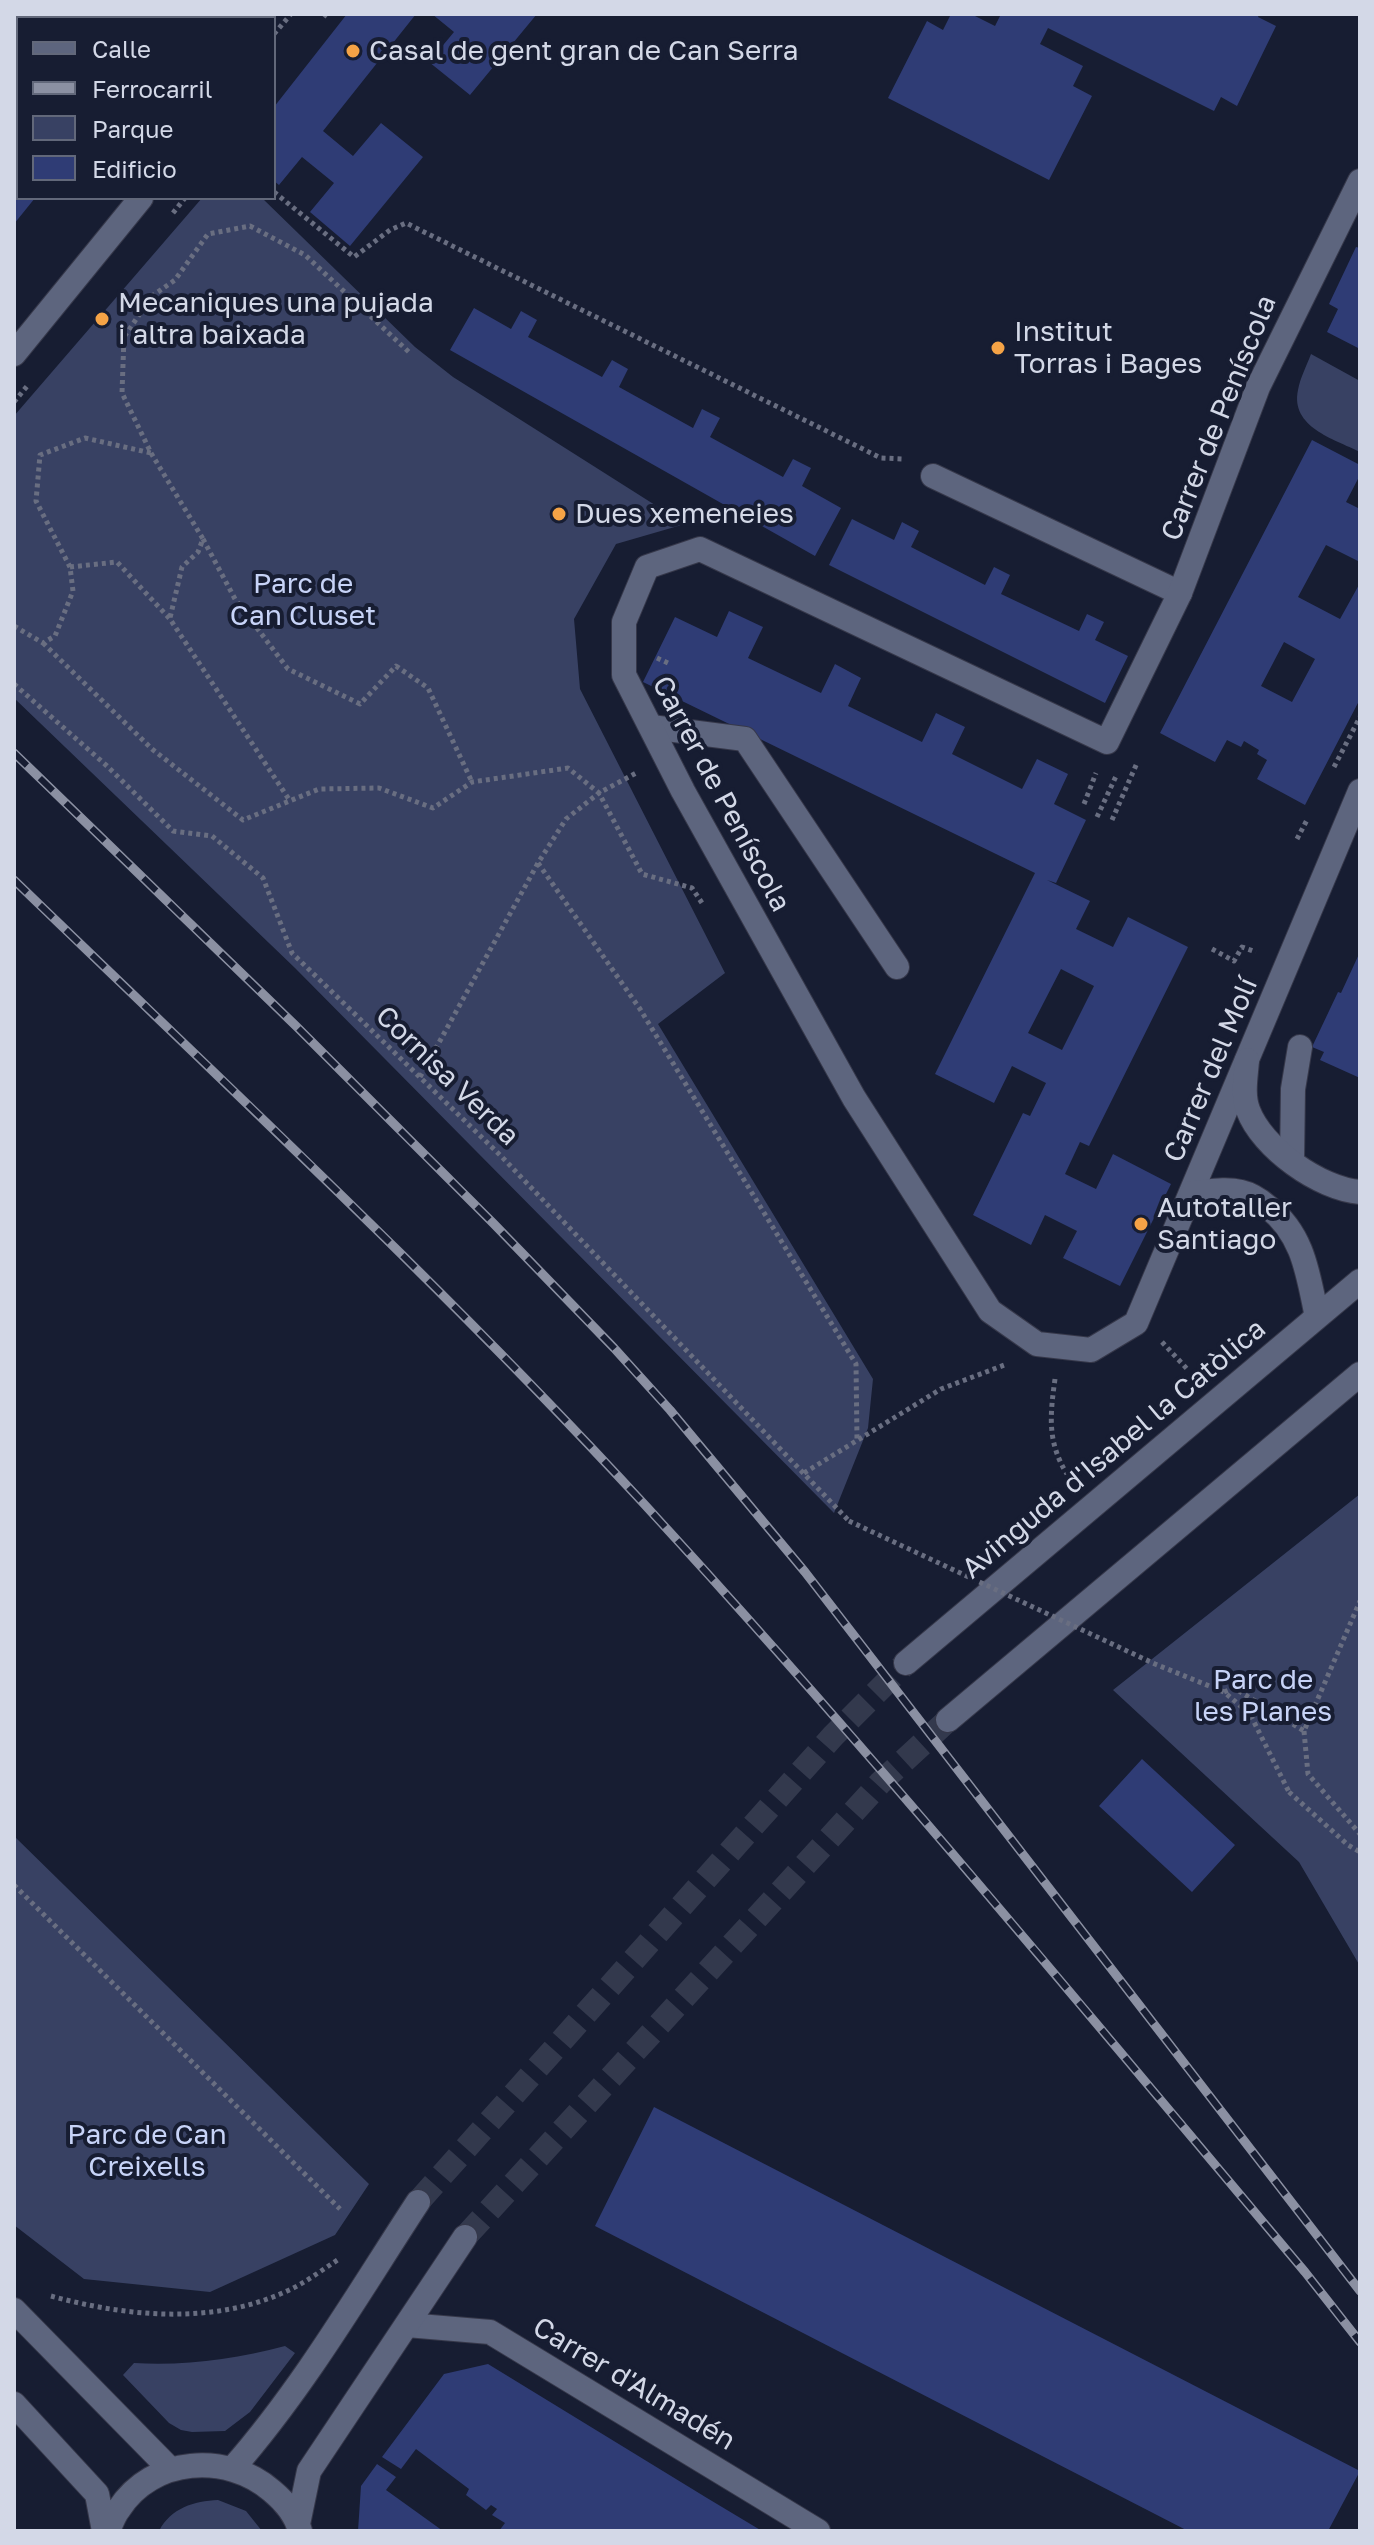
<!DOCTYPE html>
<html>
<head>
<meta charset="utf-8">
<style>
  body { margin:0 }
  #map { position:relative; width:1374px; height:2545px; overflow:hidden; background:#171d32; font-family:"Golos Text",sans-serif }
  canvas { display:block }
  .frame { position:absolute; inset:0; border:16px solid #d3d8e7; pointer-events:none }
  .legend { position:absolute; left:16px; top:16px; width:260px; height:184px; box-sizing:border-box; background:#171d32; border:2px solid #62687a; margin:0; padding:10px 14px; list-style:none; font-size:24px; color:#d3d8e7 }
  .legend li { display:flex; align-items:center; gap:16px; height:40px }
  .legend b { width:40px; border:2px solid #62687a }
</style>
</head>
<body>
<div id="map">
<canvas width="1374" height="2545"></canvas>
<div class="frame"></div>
<ul class="legend">
<li><b style="height:10px;background:#5d657e"></b>Calle</li>
<li><b style="height:10px;background:#8b90a2"></b>Ferrocarril</li>
<li><b style="height:22px;background:#384163"></b>Parque</li>
<li><b style="height:22px;background:#2f3c75"></b>Edificio</li>
</ul>
</div>
<script>
const ctx = document.querySelector('canvas').getContext('2d');
ctx.lineJoin = 'round';
function paint(path, color) {
  ctx.fillStyle = color;
  ctx.fill(path, 'evenodd');
}
function strokePath(path, color, width, dash) {
  ctx.strokeStyle = color;
  ctx.lineWidth = width;
  ctx.lineCap = dash ? 'butt' : 'round';
  ctx.setLineDash(dash || []);
  ctx.stroke(path);
}
function label(font, color, halo, rows, align = 'center') {
  ctx.font = font + ' "Golos Text",sans-serif';
  ctx.lineWidth = 8;
  ctx.setLineDash([]);
  ctx.textBaseline = 'middle';
  ctx.strokeStyle = halo;
  ctx.fillStyle = color;
  for (const [text, x, y, turn = 0] of rows) {
    ctx.save();
    ctx.translate(x, y);
    ctx.rotate((+turn || 0) * Math.PI / 180);
    ctx.textAlign = isNaN(turn) ? turn : align;
    if (halo) ctx.strokeText(text, 0, 0);
    ctx.fillText(text, 0, 0);
    ctx.restore();
  }
}
paint(new Path2D(`
  M202 198H262L415 347 453 377 685 524 616 544 574 619 580 689 725 973 658 1024 873 1379 868 1428 834 1513 295 968 14 698V416Z
  M1311 354 1360 381V452C1334 439 1290 427 1298 390 1300 378 1307 365 1311 354Z
  M1360 1494V1966L1299 1862 1113 1690Z
  M14 1836 369 2184 335 2235 210 2292 84 2279 14 2225Z
  M285 2346 295 2353 250 2412 225 2431 192 2432 181 2430 169 2423 123 2375 134 2363C186 2366 235 2359 285 2346Z
  M218 2500 246 2511 262 2531H159C171 2508 194 2501 218 2500Z`), '#384163');
paint(new Path2D(`
  M14 14H64L60 18H18V72L14 77Z
  M347 14H416L323 131 353 156 381 123 423 157 350 246 310 212 334 183 302 157 279 185 274 181V107Z
  M432 14H537L470 95 429 62 454 32Z
  M951 14H971L995 26 1001 14H1259L1258 17 1276 26 1237 106 1221 97 1214 111 1048 28 1040 44 1083 66 1073 86 1092 96 1049 180 888 98 927 21 943 30Z
  M18 135V198H35L14 224V140Z
  M1356 247 1360 248V349L1327 332 1338 309 1329 304Z
  M474 308 511 329 521 311 537 320 528 337 602 377 612 360 628 369 619 387 693 428 702 409 720 418 710 437 783 477 793 459 811 468 802 486 841 508 815 556 450 350Z
  M1312 440 1360 465V475L1346 502 1360 509V562L1326 545 1298 597 1340 619 1360 583V699L1305 805 1257 779 1267 760 1257 754 1259 750 1244 741 1241 747 1227 740 1215 762 1160 733ZM1284 642 1315 659 1292 702 1261 686Z
  M852 519 894 540 902 522 919 531 911 547 985 585 994 567 1010 575 1001 594 1079 631 1087 614 1104 622 1095 640 1128 656 1105 703 829 565Z
  M729 611 763 627 748 658 821 693 835 664 861 678 848 706 922 742 936 713 965 727 952 754 1022 789 1037 759 1068 774 1054 804 1086 820 1056 883 1047 880 1090 901 1076 929 1113 947 1128 917 1188 947 1089 1146 1080 1142 1065 1174 1096 1189 1113 1154 1171 1184 1120 1286 1063 1258 1077 1231 1045 1215 1031 1245 973 1215 1023 1113 1030 1116 1046 1083 1012 1066 994 1103 935 1074 1035 873 643 682 675 617 717 637ZM1061 969 1094 986 1062 1050 1028 1033Z
  M1360 952V1078L1320 1060 1324 1052 1312 1047 1338 992 1341 993Z
  M1142 1759 1235 1845 1192 1892 1099 1806Z
  M654 2107 1360 2471 1328 2531H1188L595 2226Z
  M488 2364 707 2498 762 2531H499L505 2523 492 2515 497 2509 491 2505 486 2510 466 2495 469 2489 416 2449 401 2469 382 2457 444 2374Z
  M377 2464 396 2477 386 2490 443 2531H358L361 2486Z`), '#2f3c75');
strokePath(new Path2D(`
  M418 2202 833 1736 906 1663
  M465 2237 880 1783 948 1720`), '#33394d', 24, [24, 12]);
const lane = new Path2D(`
  M186 14 191 18
  M14 354 141 198
  M933 476 1180 593
  M651 727 745 739 897 967
  M1292 1162 1293 1089 1300 1047`);
const street = new Path2D(`
  M1360 181 1258 387 1180 593 1107 742 700 549 647 567 624 622V675L683 791 854 1098 990 1311 1037 1344 1091 1350 1136 1323 1360 791
  M407 2325 490 2332 818 2531`);
const secondary = new Path2D(`
  M1247 1060C1246 1076 1242 1094 1248 1110 1262 1148 1320 1189 1360 1192
  M1192 1193C1207 1192 1225 1188 1241 1192 1250 1194 1261 1201 1268 1207 1304 1235 1308 1275 1317 1317L1311 1322
  M906 1663 1360 1281
  M948 1720 1360 1374
  M14 2310 170 2469
  M14 2404 97 2494 104 2531
  M233 2468C304 2387 359 2292 418 2202
  M298 2524 309 2471 465 2237
  M108 2531C111 2524 114 2515 119 2509 152 2457 227 2452 272 2491 284 2501 296 2515 300 2531`);
strokePath(lane, '#36384a', 26);
strokePath(street, '#36384a', 26);
strokePath(secondary, '#36384a', 26);
strokePath(new Path2D(`
  M102 14 106 18
  M117 14 122 18
  M238 14 243 18 246 14
  M324 14 329 18
  M256 18 259 14
  M268 18 272 14
  M274 34 291 14
  M274 192 354 257 390 230 406 223 881 458 904 459
  M173 213 185 198
  M14 402 28 385
  M151 453 203 539 198 552 182 567 170 618
  M203 539 235 599 288 669 360 704 396 666 428 688 472 782
  M70 567 117 562 170 619 290 801
  M14 626 43 643 55 636 73 591 70 567 36 501 40 455 85 438 151 453 122 393 124 337 152 296 175 280 208 234 250 226 305 255 411 354
  M43 643 152 749 243 820 319 789 379 788 433 808 472 782 568 768 599 793 638 772
  M657 658 668 663
  M14 684 107 766 173 831 212 836 263 878 292 953 501 1156 849 1521
  M1334 767 1360 717
  M1084 804 1096 773
  M1097 817 1117 774
  M1112 820 1137 763
  M1297 839 1308 818
  M538 863 640 1009 856 1364 857 1440
  M1212 949 1234 961 1242 947 1256 952
  M420 1077 538 863 566 819 599 793 642 874 692 888 704 906
  M1162 1342 1189 1371
  M1055 1379C1050 1415 1047 1442 1067 1474
  M804 1473 941 1389 1007 1364
  M1224 1692 1234 1688 1304 1731 1360 1601
  M1304 1731 1308 1774 1360 1834
  M1289 1792 1348 1845 1360 1852
  M14 1885 340 2209
  M51 2296C127 2317 214 2325 287 2291 305 2283 322 2270 339 2259`), '#696e81', 5, [4, 4]);
strokePath(lane, '#5d657e', 24);
strokePath(street, '#5d657e', 24);
strokePath(secondary, '#5d657e', 24);
const rail = new Path2D(`
  M14 753 297 1027 493 1223 614 1348 670 1410 805 1572 1360 2291
  M14 880C227 1086 444 1287 645 1505 873 1753 1088 2014 1305 2272L1360 2342`);
strokePath(rail, '#8b90a2', 9);
strokePath(rail, '#171d32', 6, [18]);
strokePath(new Path2D(`
  M849 1521 1155 1664 1224 1692 1250 1714 1289 1792`), '#696e81', 5, [4, 4]);
for (const [x, y, r, color] of [
  [353,51,8,"#f5a346"],
  [102,319,8,"#f5a346"],
  [998,348,8,"#f5a346"],
  [559,514,8,"#f5a346"],
  [1141,1224,8,"#f5a346"]
]) {
  const dot = new Path2D();
  dot.arc(x, y, r, 0, 2 * Math.PI);
  ctx.fillStyle = color;
  ctx.fill(dot);
  strokePath(dot, '#171d32', 3);
}
label('28px', '#d3d8e7', '#171d32', [
  ["Casal de gent gran de Can Serra",369,51],
  ["Mecaniques una pujada",118,303],
  ["i altra baixada",118,335],
  ["Institut",1014,332],
  ["Torras i Bages",1014,364],
  ["Dues xemeneies",575,514],
  ["Autotaller",1157,1208],
  ["Santiago",1157,1240]
], 'left');
label('28px', '#d3d8e7', '#171d32', [
  ["Carrer de Peníscola",1219,418,-68],
  ["Carrer de Peníscola",721,794,62],
  ["Carrer del Molí",1211,1070,-67],
  ["Cornisa Verda",447,1076,44],
  ["Avinguda d'Isabel la Catòlica",1114,1449,-40],
  ["Carrer d'Almadén",634,2384,31]
]);
label('28px', '#c7d3f7', '#171d32', [
  ["Parc de",303,584],
  ["Can Cluset",303,616],
  ["Parc de",1263,1680],
  ["les Planes",1263,1712],
  ["Parc de Can",147,2135],
  ["Creixells",147,2167]
]);
</script>
</body>
</html>
